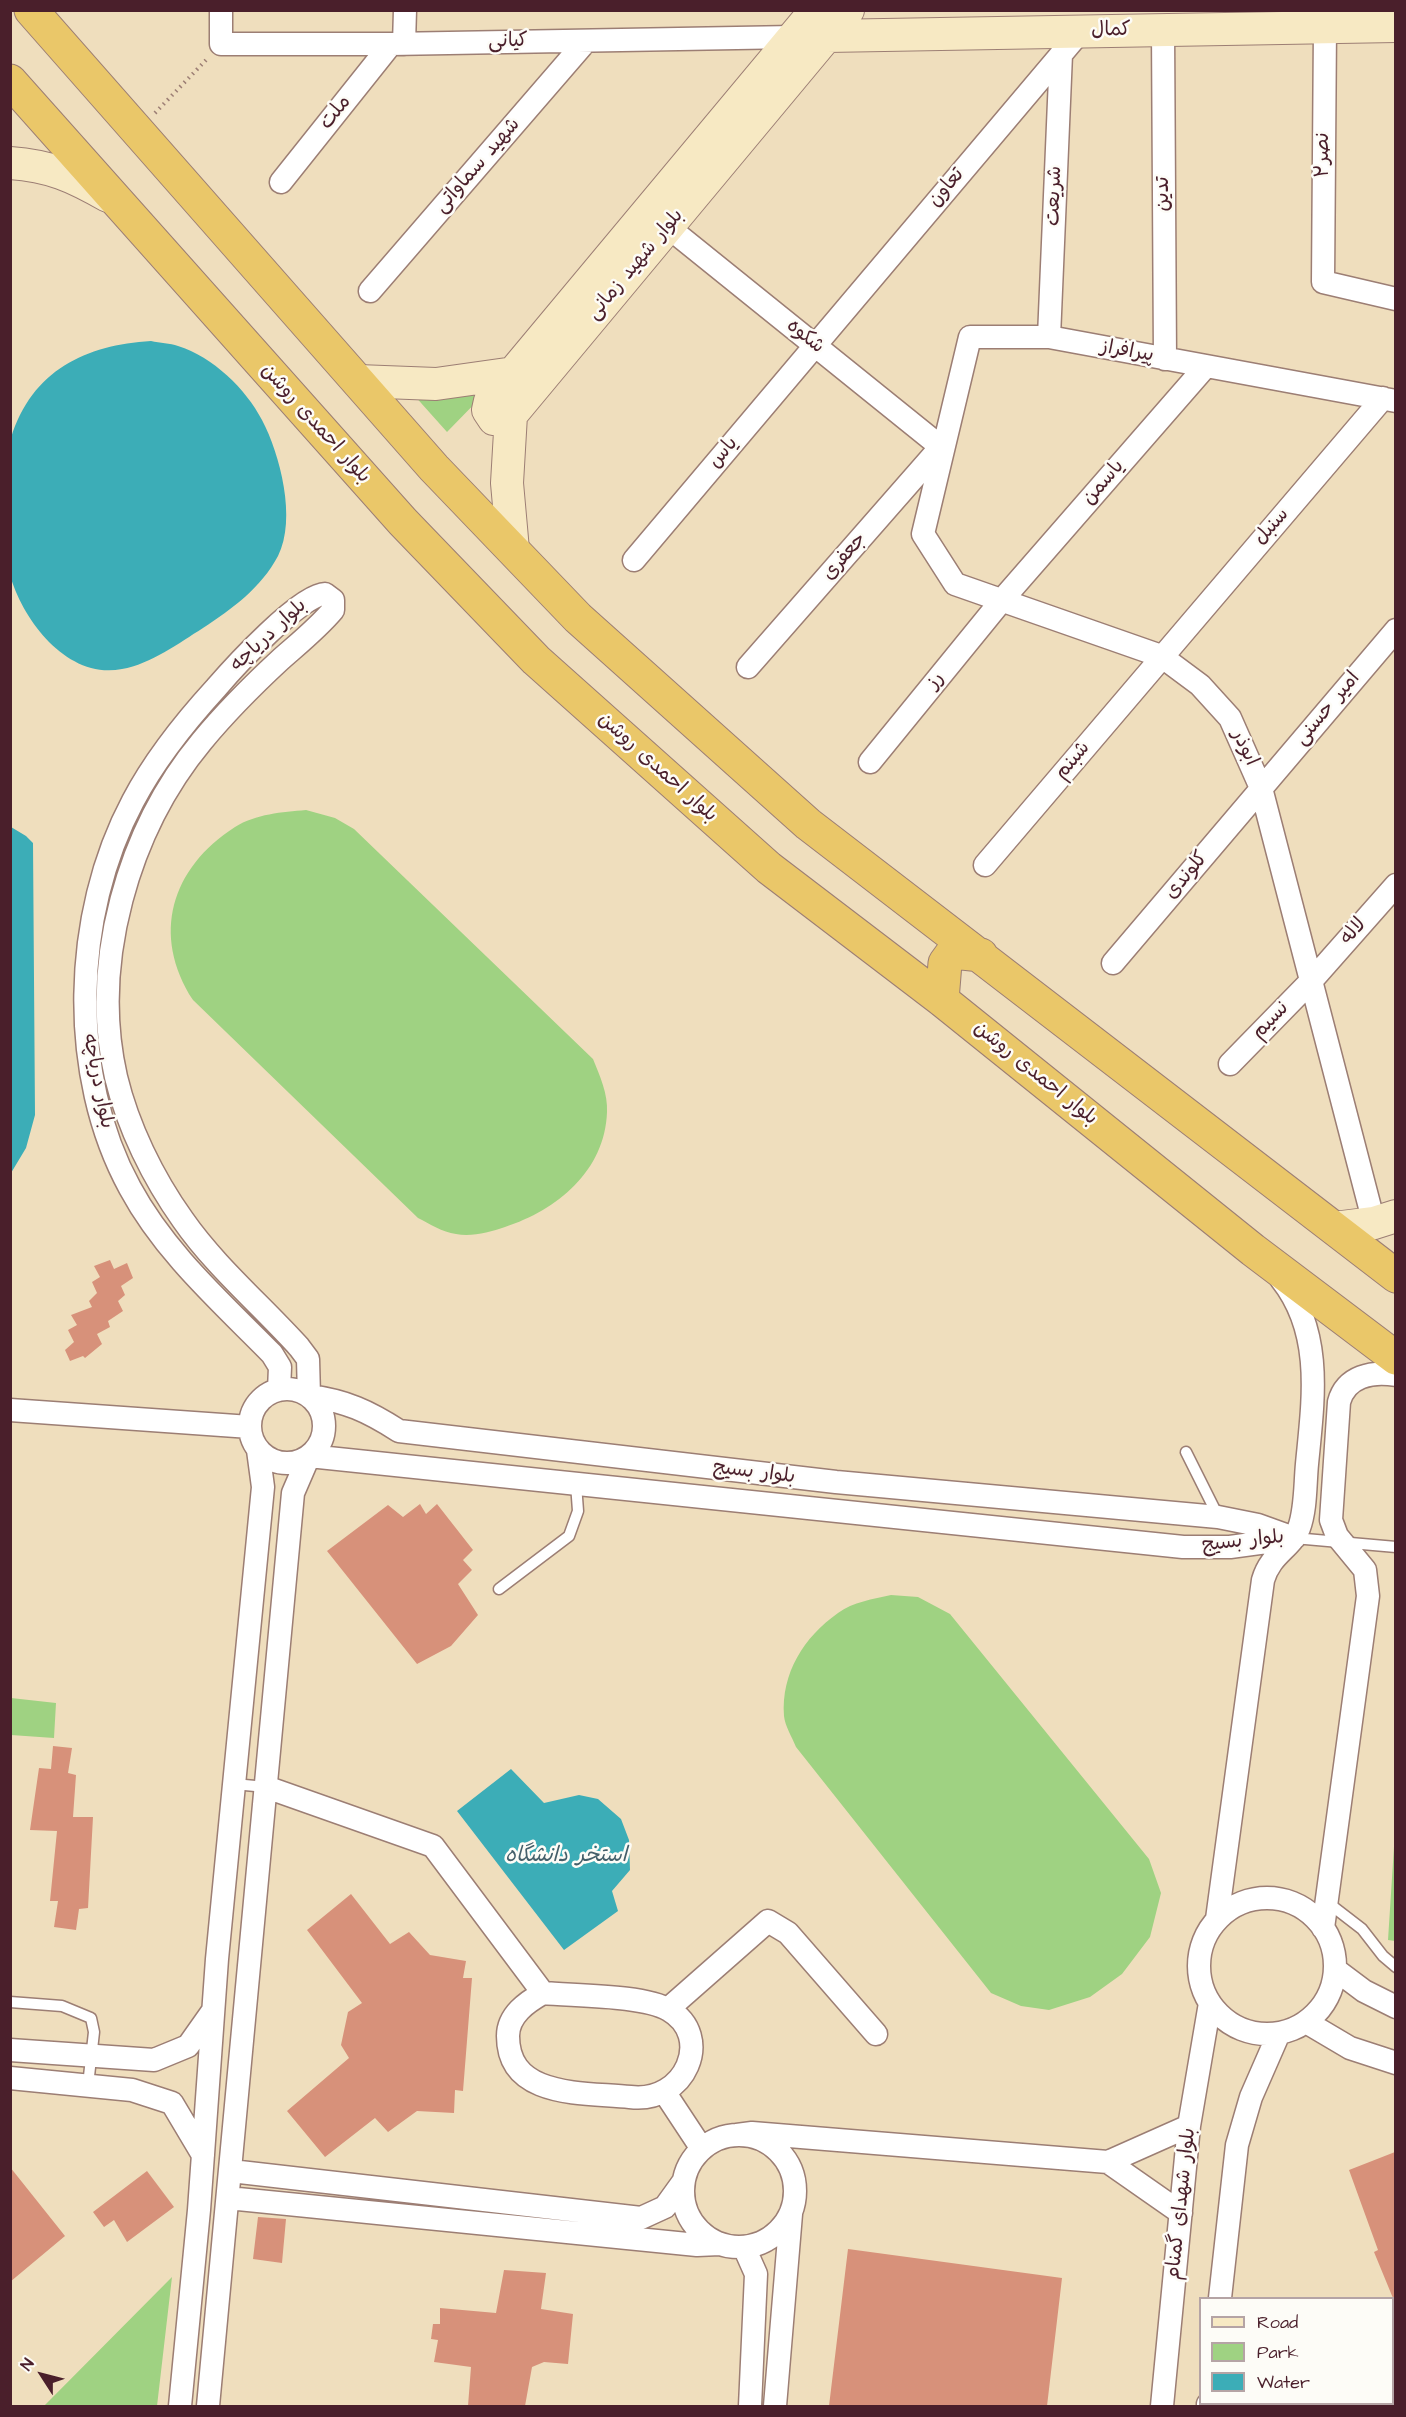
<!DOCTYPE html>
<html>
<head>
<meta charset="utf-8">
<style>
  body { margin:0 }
  #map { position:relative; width:1406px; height:2417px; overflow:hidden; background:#efdebd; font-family:"Architects Daughter",sans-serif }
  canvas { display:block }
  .frame { position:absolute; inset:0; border:12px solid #4a1f2b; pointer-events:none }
  .legend { position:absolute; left:1199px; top:2297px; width:195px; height:108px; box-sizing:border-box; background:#fdfcf7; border:2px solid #b5a4a5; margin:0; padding:8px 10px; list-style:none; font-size:18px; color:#4a1f2b }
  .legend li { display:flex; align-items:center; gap:12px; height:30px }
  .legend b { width:30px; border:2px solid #b5a4a5 }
  .north { position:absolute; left:12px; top:2345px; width:60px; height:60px; -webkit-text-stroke:4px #fdfcf7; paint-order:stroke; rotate:306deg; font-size:16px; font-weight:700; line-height:24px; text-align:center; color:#4a1f2b }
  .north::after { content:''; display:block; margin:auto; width:21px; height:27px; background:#4a1f2b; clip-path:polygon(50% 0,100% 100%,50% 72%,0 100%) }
</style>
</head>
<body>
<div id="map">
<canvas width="1406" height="2417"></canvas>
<div class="frame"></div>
<ul class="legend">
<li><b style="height:8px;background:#f7e9c3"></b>Road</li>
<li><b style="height:16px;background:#9fd282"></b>Park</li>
<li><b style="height:16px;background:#3cadb7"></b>Water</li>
</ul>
<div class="north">N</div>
</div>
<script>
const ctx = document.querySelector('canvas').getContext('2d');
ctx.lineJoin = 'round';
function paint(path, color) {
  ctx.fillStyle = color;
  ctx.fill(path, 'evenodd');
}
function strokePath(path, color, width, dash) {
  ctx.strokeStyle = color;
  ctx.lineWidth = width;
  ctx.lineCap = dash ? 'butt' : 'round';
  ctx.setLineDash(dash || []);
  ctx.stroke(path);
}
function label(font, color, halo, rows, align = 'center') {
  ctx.font = font + ' "Architects Daughter","Playpen Sans Arabic",sans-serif';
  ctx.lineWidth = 5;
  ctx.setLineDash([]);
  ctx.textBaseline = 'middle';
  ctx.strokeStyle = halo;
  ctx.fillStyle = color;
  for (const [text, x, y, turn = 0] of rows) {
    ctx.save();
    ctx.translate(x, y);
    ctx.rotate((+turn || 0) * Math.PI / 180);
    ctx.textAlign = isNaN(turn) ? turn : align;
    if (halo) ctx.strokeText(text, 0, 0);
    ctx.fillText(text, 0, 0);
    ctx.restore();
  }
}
paint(new Path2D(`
  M487 391 447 432 413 394 436 399Z
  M306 810 335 818 354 829 593 1059C600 1076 608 1094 607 1112 605 1171 557 1210 505 1227 490 1232 472 1237 456 1234 442 1232 430 1224 418 1218L193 1000C151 935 171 868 235 827 256 814 282 812 306 810Z
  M891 1595 918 1597 950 1614 1149 1859 1161 1893 1150 1937 1122 1974 1090 1997 1049 2010 1021 2006 991 1993 796 1747C792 1737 785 1726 784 1716 781 1673 804 1637 838 1613 853 1602 873 1599 891 1595Z
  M11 1698 56 1703 54 1738 11 1735Z
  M1395 1831 1396 1941H1395L1388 1940Z
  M172 2277 157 2406H44Z`), '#9fd282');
paint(new Path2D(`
  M151 341C160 343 170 343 178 346 213 357 246 389 262 420 280 454 297 519 278 556 261 588 232 609 203 628 179 643 151 664 122 669 68 680 23 621 10 575 10 542 10 508 10 474 10 463 8 449 11 438 32 370 86 345 151 341Z
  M11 827 26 836 33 843 35 1115 26 1148 11 1173Z
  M511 1769 544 1803 579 1795 598 1799 621 1819 629 1840 630 1870 612 1891 618 1911 564 1950 457 1811Z`), '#3cadb7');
paint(new Path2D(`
  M110 1260 114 1269 127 1263 133 1278 121 1286 125 1295 118 1301 123 1311 108 1321 110 1327 97 1334 102 1344 85 1358 83 1356 70 1361 65 1350 74 1342 68 1330 77 1325 71 1315 92 1307 89 1301 97 1293 92 1282 100 1277 94 1266Z
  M420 1504 426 1514 437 1504 473 1550 463 1560 472 1570 458 1584 478 1615 451 1646 417 1664 327 1551 388 1505 403 1517Z
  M53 1746 72 1748 68 1773 76 1775 73 1817H93L88 1908 79 1909 76 1930 54 1927 58 1901H50L57 1831 30 1830 39 1768 51 1769Z
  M351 1894 390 1944 409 1932 430 1955 466 1961 463 1978H472L463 2091 455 2090 454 2113 417 2111 388 2132 375 2118 325 2157 287 2111 349 2058 341 2045 348 2012 362 2003 307 1930Z
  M1395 2152V2303L1374 2252 1378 2250 1349 2170Z
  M10 2167 65 2236 10 2282Z
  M147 2171 174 2207 127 2242 114 2220 104 2227 93 2212Z
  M258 2217 286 2219 282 2263 253 2259Z
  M848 2249 1062 2278 1047 2406H829Z
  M504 2270 546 2273 541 2309 573 2314 568 2364 544 2362 532 2367 525 2406H468L471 2367 434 2362 438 2340 431 2339 433 2324H440V2308L496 2313Z`), '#d7917a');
const lane = new Path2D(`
  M1186 1452 1218 1516
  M1294 1538 1396 1547
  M499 1589 569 1536 578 1511 576 1484
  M234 1784 266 1787
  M1327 1902 1362 1929 1383 1956 1396 1967
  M10 2002 62 2006 91 2018 94 2032 88 2085`);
const street = new Path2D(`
  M221 10V44H391L794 37
  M1325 27 1323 282 1396 299
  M1163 30 1165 359
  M404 44 405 10
  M281 182 391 44
  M668 227 941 447
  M370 291 586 41
  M1049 337 1061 54
  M634 560 1080 32
  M748 667 939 449
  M870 762 1002 600 1206 366
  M985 865 1383 398
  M1113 963 1396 630
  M1230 1064 1313 979 1396 885
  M1374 1223 1261 788 1230 718 1200 685 1161 656 955 584 923 534 970 337H1049L1396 401
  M250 1426a37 37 0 1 1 74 0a37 37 0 1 1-74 0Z
  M279 1390 280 1367 272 1354C221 1302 165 1253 130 1188 68 1075 72 915 133 801 155 759 184 723 216 688 234 667 301 594 325 594L333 600V610C318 628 298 644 280 660 253 685 226 712 202 741 128 830 90 963 116 1077 128 1127 153 1178 183 1220 215 1266 261 1305 299 1347L308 1359 309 1396C346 1401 368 1411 399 1431L836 1482 1218 1517 1258 1525 1294 1538
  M10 1410 250 1427
  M266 1787 433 1846 543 1993
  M1199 1966a68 68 0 1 1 136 0a68 68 0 1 1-136 0Z
  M1217 1919 1263 1580C1271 1553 1291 1549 1299 1528 1306 1509 1305 1485 1307 1464 1313 1401 1324 1333 1281 1279
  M1323 1928 1368 1596 1365 1570 1337 1536 1331 1520 1339 1402C1346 1376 1372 1371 1396 1375
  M1336 1970 1364 1991 1396 2007
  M543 1993C575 1996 644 1995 669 2010 714 2036 686 2104 630 2097 584 2092 508 2099 508 2036 508 2015 527 2002 543 1993Z
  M668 2009 768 1921 788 1933 876 2034
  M1306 2022 1350 2048 1396 2063
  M10 2050 154 2060 188 2046 212 2012
  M10 2078 132 2090 172 2103 203 2155
  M665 2093 702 2149
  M737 2135 752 2133 1108 2162 1189 2126
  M683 2191a56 56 0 1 1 112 0a56 56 0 1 1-112 0Z
  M1108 2162 1181 2213
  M231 2171 641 2218 665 2207 683 2182
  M228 2198 697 2245 720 2244
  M744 2247 756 2274 750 2406
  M1220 2298 1237 2145 1251 2097 1279 2033
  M180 2406 199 2210 217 1959 263 1487 258 1450
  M208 2406 293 1493 309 1456 1183 1547H1230L1289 1539
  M775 2406 791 2214
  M1162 2406 1189 2126 1210 2003
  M1208 2406V2404`);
const secondary = new Path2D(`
  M827 36 1396 26
  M10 163C51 166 73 176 108 196
  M358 381 436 384 514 373
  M511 415 503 420 494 419 488 410 490 401 816 10
  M513 550 507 483 511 415 848 10
  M1334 1228 1374 1223 1396 1216`);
const highway = new Path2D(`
  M31 10 434 468 578 618 808 824 1396 1276
  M10 81 403 522 536 660 769 868 942 1000 1253 1250 1396 1358
  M942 1000 945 963 953 952 981 955`);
strokePath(lane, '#9c7e74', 13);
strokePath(street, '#9c7e74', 25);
strokePath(secondary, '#9c7e74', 34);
strokePath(highway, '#9c7e74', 35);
strokePath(new Path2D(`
  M155 113 208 58`), '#9c7e74', 4, [1.5, 4.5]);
strokePath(lane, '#fff', 10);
strokePath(street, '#fff', 22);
strokePath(secondary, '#f7e9c3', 32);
strokePath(highway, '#eac769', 33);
label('20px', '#4a1f2b', '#fdfcf7', [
  ["کمال",1111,31,-1],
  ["کیانی",508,42,-1],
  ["ملت",336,113,-51],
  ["نصر۲",1324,155,-90],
  ["شهید سماواتی",478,166,-49],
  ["تعاون",947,188,-50],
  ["تدین",1164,194,-90],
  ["شریعت",1055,196,-88],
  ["بلوار شهید زمانی",636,265,-50],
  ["شکوه",805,337,39],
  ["پیرافراز",1127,352,10],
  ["بلوار احمدی روشن",315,424,48],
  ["یاس",724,453,-50],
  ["یاسمن",1104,483,-49],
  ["سنبل",1272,527,-49],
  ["جعفری",845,557,-49],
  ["بلوار دریاچه",269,636,-43],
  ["رز",936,681,-51],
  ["امیر حسنی",1328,709,-50],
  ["ابوذر",1244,748,65],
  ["شبنم",1073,761,-50],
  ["بلوار احمدی روشن",657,768,42],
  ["کلوندی",1187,876,-50],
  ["لاله",1354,932,-49],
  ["نسیم",1271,1021,-46],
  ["بلوار احمدی روشن",1035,1074,39],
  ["بلوار دریاچه",97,1081,79],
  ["بلوار بسیج",754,1473,7],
  ["بلوار بسیج",1243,1542,-6],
  ["بلوار شهدای گمنام",1182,2204,-84]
]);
label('italic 21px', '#445f6a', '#fdfcf7', [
  ["استخر دانشگاه",566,1857]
]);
</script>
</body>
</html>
